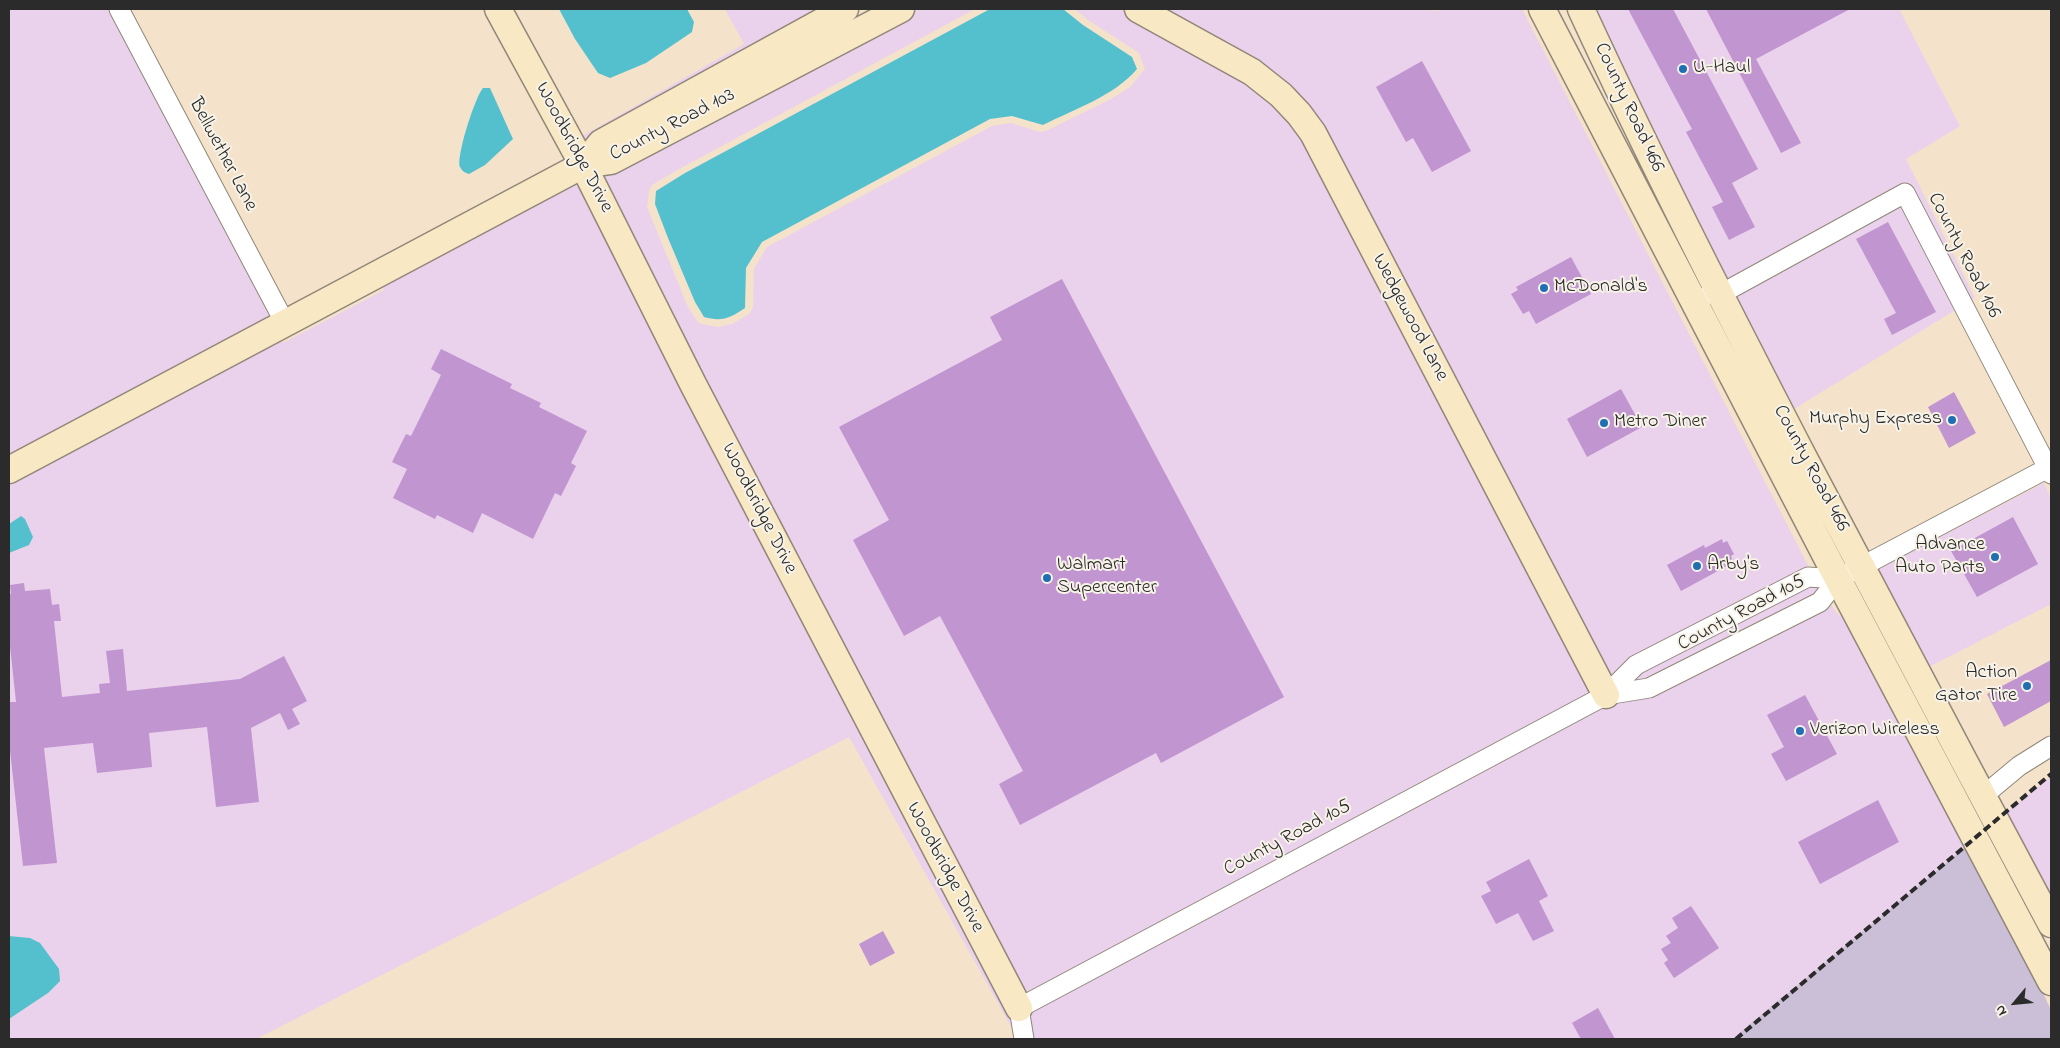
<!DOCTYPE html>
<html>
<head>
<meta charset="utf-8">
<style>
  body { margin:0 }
  #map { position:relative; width:2060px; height:1048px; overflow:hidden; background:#f4e3ca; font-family:"Indie Flower",sans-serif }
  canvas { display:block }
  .frame { position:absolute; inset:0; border:10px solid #2b2b2b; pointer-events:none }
  .north { position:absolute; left:1990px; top:978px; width:50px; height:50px; -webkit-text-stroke:4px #f7f3e8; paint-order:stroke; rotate:242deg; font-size:14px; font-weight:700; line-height:20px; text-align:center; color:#2b2b2b }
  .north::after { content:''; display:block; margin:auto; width:18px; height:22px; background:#2b2b2b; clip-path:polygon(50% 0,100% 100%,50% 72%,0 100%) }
</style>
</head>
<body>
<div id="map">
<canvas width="2060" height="1048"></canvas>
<div class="frame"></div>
<div class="north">N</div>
</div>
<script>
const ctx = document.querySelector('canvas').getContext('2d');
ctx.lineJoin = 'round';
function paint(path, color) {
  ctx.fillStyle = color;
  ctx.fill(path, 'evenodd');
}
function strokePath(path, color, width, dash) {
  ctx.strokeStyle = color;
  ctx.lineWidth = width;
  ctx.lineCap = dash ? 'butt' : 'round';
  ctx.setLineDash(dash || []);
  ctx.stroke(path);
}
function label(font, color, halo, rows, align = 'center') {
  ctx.font = font + ' "Indie Flower",sans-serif';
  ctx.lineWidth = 4;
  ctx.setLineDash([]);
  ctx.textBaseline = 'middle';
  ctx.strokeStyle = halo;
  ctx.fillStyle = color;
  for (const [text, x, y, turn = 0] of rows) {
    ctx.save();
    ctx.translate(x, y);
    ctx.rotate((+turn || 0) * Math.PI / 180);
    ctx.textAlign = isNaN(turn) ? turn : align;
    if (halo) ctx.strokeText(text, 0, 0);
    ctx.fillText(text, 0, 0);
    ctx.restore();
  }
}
paint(new Path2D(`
  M9 9H114L272 321 9 461Z
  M725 9H828L585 150 579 138 744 44Z
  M919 9H975L681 168 652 185 649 191 647 207 687 305 697 321 701 324 718 327 732 324 749 314 753 308 754 269 767 247 992 126 1011 123 1040 132 1046 131 1111 99 1130 87 1145 69 1139 53 1088 20 1075 9H1120L1246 79 1321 129 1157 9H1416L1436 11 1443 9H1522L1815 579 1836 612 1854 629 1969 844 1732 1039H1018L849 737 256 1039H9V1019L48 993 30 938 9 936V553L29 545 21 516 9 524V479L279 336 283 343 384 290 380 282Z
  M1591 9H1899L1960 126 1906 159 1975 298 1794 409Z
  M2044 483 2051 499V604L1927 668 1876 570Z
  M2051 776V905L2003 815Z`), '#ead1ec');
paint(new Path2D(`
  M1969 844 2008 919 2051 1010V1039H1732Z`), '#cabfd6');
paint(new Path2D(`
  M559 9H687L694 22 692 32 646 63 610 78 598 73 575 39Z
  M990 9H1063L1083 25 1132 57 1137 69C1114 96 1075 109 1043 125L1012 116 990 119 762 242 746 268 745 308C730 318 722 322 704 317L695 302 668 238 655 204 656 191 685 173Z
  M483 88H490L513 139 485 165 469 174C465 173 462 171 460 167 456 157 475 97 483 88Z
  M21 516 25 519 33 537 29 545 9 553V524Z
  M9 936 30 938 40 943 59 969 60 981 48 993 9 1019Z`), '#54c0ce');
paint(new Path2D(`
  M1628 9H1673L1758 169 1732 183 1755 227 1729 240 1712 207 1723 202 1686 132 1692 129Z
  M1706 9H1850L1756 59 1801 143 1781 153Z
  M1422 61 1471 151 1432 172 1413 138 1406 142 1376 87Z
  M1888 222 1936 312 1892 335 1884 319 1896 313 1856 239Z
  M1571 257 1591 294 1536 324 1529 311 1523 314 1511 294 1518 290 1516 287Z
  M1062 279 1284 697 1161 763 1156 753 1020 825 999 784 1023 771 940 616 904 636 853 540 889 520 839 427 1002 340 990 317Z
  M441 349 512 384 510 388 541 403 539 407 587 431 571 463 576 466 561 496 555 493 533 539 482 513 473 533 437 515 435 519 393 498 407 469 392 462 406 434 411 436 441 375 431 369Z
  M1621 389 1642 427 1587 457 1567 419Z
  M1954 392 1976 433 1949 448 1928 407Z
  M2013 517 2038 564 1977 597 1951 551Z
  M1722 539 1723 543 1727 541 1734 554 1731 556 1732 559 1725 563 1727 566 1681 591 1667 565 1704 545 1705 548Z
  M24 583 25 591 50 589 52 605 59 604 61 621H54L62 697 100 693 99 684 110 683 106 651 123 649 127 691 240 679 284 656 307 701 292 709 300 724 288 730 280 713 251 728 259 802 216 807 207 727 149 733 152 767 97 773 93 743 44 748 57 863 23 866 9 742V702H16L9 637V594H11L10 585Z
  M2051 660V701L2004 727 1987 694Z
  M1805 695 1837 754 1786 781 1771 754 1784 747 1767 715Z
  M1878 800 1899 842 1820 884 1798 842Z
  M1529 859 1548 896 1539 901 1554 931 1533 941 1518 913 1496 924 1481 896 1491 891 1486 882Z
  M1691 906 1719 948 1674 978 1664 963 1668 960 1661 949 1671 943 1666 936 1678 928 1672 918Z
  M883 931 895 953 870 966 859 944Z
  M1598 1008 1615 1039H1581L1572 1023Z`), '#c195d0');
const street = new Path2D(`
  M119 9 285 323
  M1709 294 1719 295 1905 193 2051 474
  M1606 695 1649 688 1820 602 1838 579 2048 468
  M1983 796 2019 766 2051 746
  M1024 1039 1019 1008 1606 695 1636 665 1808 577 1838 579`);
const secondary = new Path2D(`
  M498 9 583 165 693 384 1019 1008
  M1138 9 1252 72 1281 95 1299 114 1313 133 1606 695
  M1542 9 1838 579 2051 982
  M1581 9C1651 161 1727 309 1804 458 1886 614 1968 769 2051 924
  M583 165 601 143 845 9
  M9 470 583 165 611 161 901 9`);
strokePath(street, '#90877a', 21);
strokePath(secondary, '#90877a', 29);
strokePath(street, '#fff', 19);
strokePath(secondary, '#f8e8c3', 26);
strokePath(new Path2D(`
  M1736 1039 2051 774`), '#2b2b2b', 4, [8, 4]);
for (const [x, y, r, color] of [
  [1683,69,5,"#1f6fb2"],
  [1544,288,5,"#1f6fb2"],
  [1952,420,5,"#1f6fb2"],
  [1604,423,5,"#1f6fb2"],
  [1995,557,5,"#1f6fb2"],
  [1697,566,5,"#1f6fb2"],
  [1047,578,5,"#1f6fb2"],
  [2027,686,5,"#1f6fb2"],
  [1800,731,5,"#1f6fb2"]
]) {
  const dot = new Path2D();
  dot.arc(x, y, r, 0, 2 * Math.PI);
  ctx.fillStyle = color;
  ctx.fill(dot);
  strokePath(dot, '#f7f3e8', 2);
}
label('20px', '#2b2b2b', '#f7f3e8', [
  ["U-Haul",1693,69],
  ["McDonald's",1554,288],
  ["Murphy Express",1942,420,"right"],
  ["Metro Diner",1614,423],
  ["Advance",1985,546,"right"],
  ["Auto Parts",1985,569,"right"],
  ["Walmart",1057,566],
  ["Supercenter",1057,589],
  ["Arby's",1707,566],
  ["Action",2017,674,"right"],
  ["Gator Tire",2017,697,"right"],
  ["Verizon Wireless",1810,731]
], 'left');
label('20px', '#2b2b2b', '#f7f3e8', [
  ["County Road 466",1628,108,65],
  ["County Road 103",673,126,-27],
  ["Woodbridge Drive",573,148,62],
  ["Bellwether Lane",222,155,62],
  ["County Road 106",1963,256,63],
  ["Wedgewood Lane",1409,318,62],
  ["County Road 466",1810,469,62],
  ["Woodbridge Drive",758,509,63],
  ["County Road 105",1742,614,-28],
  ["County Road 105",1288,839,-28],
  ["Woodbridge Drive",944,868,62]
]);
</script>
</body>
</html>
